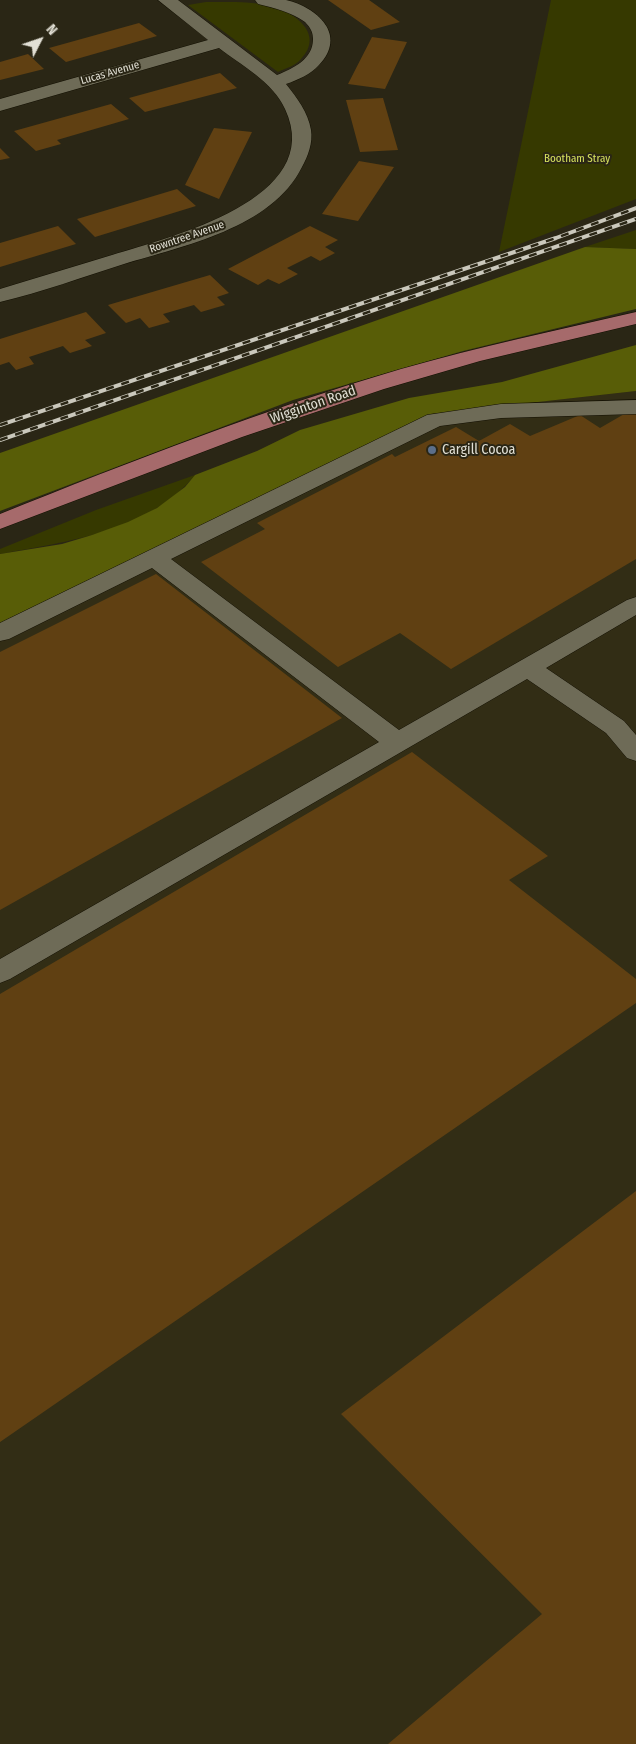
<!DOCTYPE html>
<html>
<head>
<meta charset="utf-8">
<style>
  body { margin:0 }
  #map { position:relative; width:636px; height:1744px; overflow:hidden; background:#2a2615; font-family:"Fira Sans Condensed",sans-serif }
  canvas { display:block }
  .north { position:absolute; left:15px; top:15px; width:50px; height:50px; -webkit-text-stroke:4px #2a2615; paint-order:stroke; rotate:49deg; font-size:14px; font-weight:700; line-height:20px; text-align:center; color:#e1dfd4 }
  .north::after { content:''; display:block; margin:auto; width:18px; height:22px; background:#e1dfd4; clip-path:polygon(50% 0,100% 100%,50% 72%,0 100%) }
</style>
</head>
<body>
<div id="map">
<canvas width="636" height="1744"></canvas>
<div class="north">N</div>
</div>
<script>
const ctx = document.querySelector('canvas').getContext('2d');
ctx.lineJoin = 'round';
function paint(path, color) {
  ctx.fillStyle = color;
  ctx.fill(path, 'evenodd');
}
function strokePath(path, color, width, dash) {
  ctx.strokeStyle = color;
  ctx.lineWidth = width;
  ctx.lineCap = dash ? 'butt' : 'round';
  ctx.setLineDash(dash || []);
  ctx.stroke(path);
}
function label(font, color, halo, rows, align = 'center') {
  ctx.font = font + ' "Fira Sans Condensed",sans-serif';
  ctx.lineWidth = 4;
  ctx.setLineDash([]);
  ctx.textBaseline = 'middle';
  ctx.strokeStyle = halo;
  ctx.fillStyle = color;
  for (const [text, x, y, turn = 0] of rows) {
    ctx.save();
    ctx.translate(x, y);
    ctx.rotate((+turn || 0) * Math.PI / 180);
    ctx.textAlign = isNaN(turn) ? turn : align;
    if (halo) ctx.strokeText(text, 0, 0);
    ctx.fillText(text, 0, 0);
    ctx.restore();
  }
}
paint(new Path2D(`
  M636 391V1744H0V628L431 414Z`), '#322d15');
paint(new Path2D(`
  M551 0H636V199L499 252Z
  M206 2C226 2 247 1 267 5 292 10 326 33 301 59 295 66 286 68 278 72L188 5Z
  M636 230V249L585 247Z
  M195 475C150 531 66 542 0 554V549L96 510Z`), '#363900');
paint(new Path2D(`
  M585 247 636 249V309L463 351 293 400 0 511V453Z
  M636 345V391L431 414 0 628V554L62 544 92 535 128 522 157 508 185 487 195 475 257 451 300 430 409 398 502 382Z`), '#585d07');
paint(new Path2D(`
  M328 0H369L400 22 371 30Z
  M139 23 157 36 66 62 49 48Z
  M372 37 407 42 385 89 348 84Z
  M28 54 44 69 0 80V62Z
  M220 73 237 88 145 112 129 98Z
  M383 98 398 150 360 152 346 100Z
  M111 104 129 119 57 140 61 144 36 151 14 131Z
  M214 128 252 132 219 199 185 185Z
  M0 148 10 158 0 160Z
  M359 161 394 167 358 221 322 214Z
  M177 189 196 206 95 237 77 219Z
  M58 226 76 244 0 267V243Z
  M310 226 338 240 325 247 335 253 320 261 311 256 287 268 298 274 279 284 268 279 258 285 228 269Z
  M210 275 229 293 217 297 225 305 201 312 194 305 163 314 170 322 149 328 140 318 126 323 108 305Z
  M86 312 106 333 85 340 92 346 70 353 63 346 29 357 34 364 16 370 9 362 0 365V339Z
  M626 413H636V559L451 669 400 633 338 667 201 562 265 529 257 523 392 454 395 457 456 427 479 441 510 424 530 436 580 415 600 428Z
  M156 574 342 718 0 910V652Z
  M412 752 548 856 509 880 636 979V1003L0 1442V994Z
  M636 1191V1744H388L542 1614 341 1414Z`), '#604012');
const minor = new Path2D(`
  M158 0H178L277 75C294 68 313 59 313 39 313 32 310 27 305 22 291 12 274 8 258 4L255 0C265 0 277 0 286 0 317 7 348 35 319 65 311 74 298 80 286 84 297 98 308 112 311 130 313 143 308 156 302 167 272 228 183 246 124 264 83 277 42 292 0 302V289C37 278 75 266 112 255 170 237 327 199 285 109 273 82 241 65 219 48L0 111V99L208 40Z
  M636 400V414L501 418 440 426 171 559 399 730 627 600 636 597V615L546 668 624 721 636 735V761L627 758 606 733 527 679 10 979 0 983V959L379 742 152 568 9 639 0 641V623L427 415 501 404Z`);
const major = new Path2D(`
  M636 312V324L480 361 384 389 242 437 0 529V514C132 461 265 409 401 369 479 347 557 330 636 312Z`);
strokePath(minor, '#120f02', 1);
strokePath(major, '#120f02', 1);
paint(minor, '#6e6b57');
paint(major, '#a66a6b');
const rail = new Path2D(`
  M0 425 556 238 636 208
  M0 440 636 219`);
strokePath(rail, '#cac8bc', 4);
strokePath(rail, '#2a2615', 2.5, [8]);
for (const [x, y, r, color] of [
  [432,450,5,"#5c6f8a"]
]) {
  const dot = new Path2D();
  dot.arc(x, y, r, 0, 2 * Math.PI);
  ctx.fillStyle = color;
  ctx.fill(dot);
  strokePath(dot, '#2a2615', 2);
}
label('11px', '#e1dfd4', '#2a2615', [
  ["Lucas Avenue",110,73,-16],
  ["Rowntree Avenue",187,237,-19]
]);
label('11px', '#d6e15e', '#2a2615', [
  ["Bootham Stray",577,159]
]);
label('14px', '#e1dfd4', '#2a2615', [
  ["Wigginton Road",313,405,-19]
]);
label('14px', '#e1dfd4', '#2a2615', [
  ["Cargill Cocoa",442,450]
], 'left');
</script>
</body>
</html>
